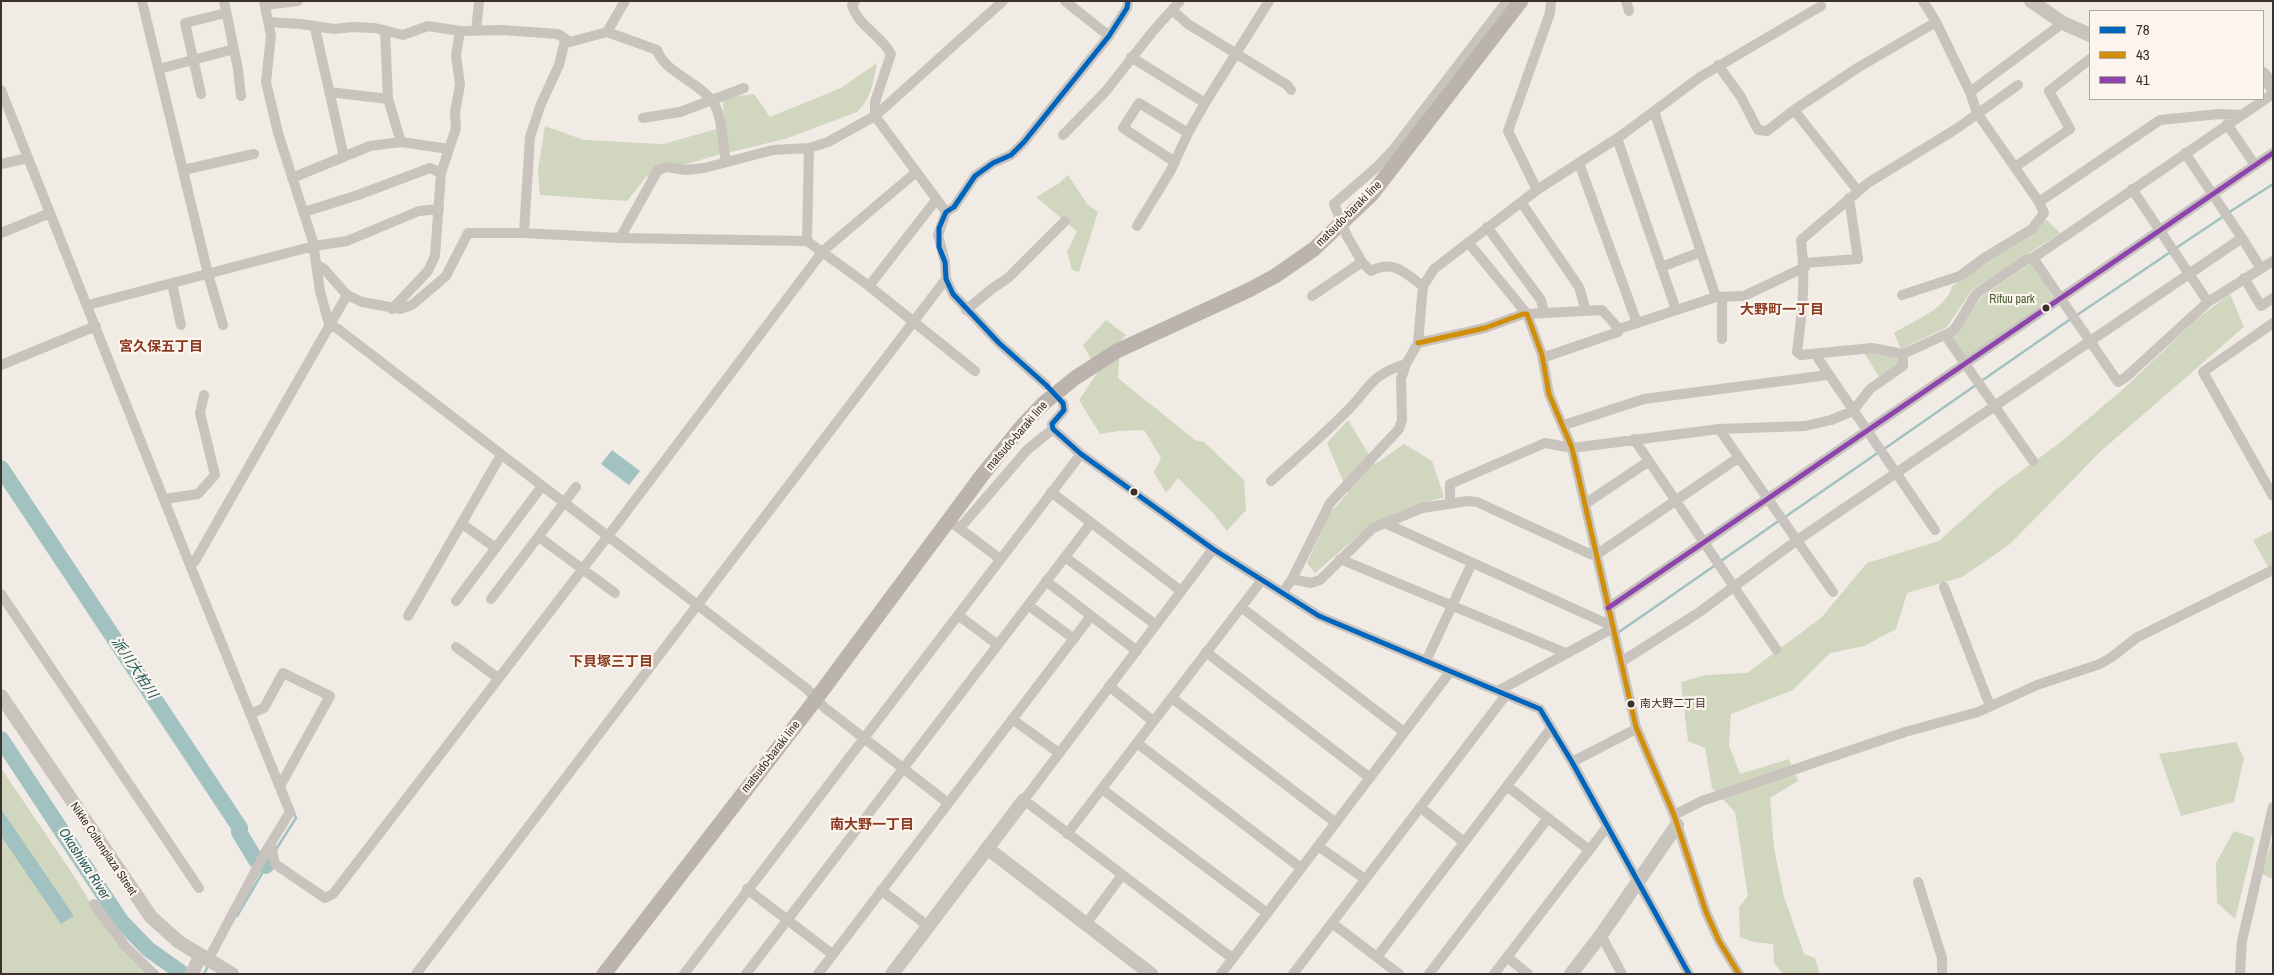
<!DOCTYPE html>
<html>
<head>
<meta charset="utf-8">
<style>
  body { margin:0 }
  #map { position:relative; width:2274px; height:975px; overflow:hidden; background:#f0ebe5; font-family:"Archivo Narrow",sans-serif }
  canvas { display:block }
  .frame { position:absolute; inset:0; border:2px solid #3b302b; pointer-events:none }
  .legend { position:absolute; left:2089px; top:10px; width:175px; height:90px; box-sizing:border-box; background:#fbf5ee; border:1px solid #aea6a0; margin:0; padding:6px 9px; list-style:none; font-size:15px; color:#3b302b }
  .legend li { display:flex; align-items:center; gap:10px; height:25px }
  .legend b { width:25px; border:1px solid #aea6a0 }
</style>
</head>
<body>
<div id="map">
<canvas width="2274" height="975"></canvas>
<div class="frame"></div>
<ul class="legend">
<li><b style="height:6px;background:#0065bd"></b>78</li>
<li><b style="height:6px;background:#d18e09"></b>43</li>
<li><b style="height:6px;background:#8e44ad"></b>41</li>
</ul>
</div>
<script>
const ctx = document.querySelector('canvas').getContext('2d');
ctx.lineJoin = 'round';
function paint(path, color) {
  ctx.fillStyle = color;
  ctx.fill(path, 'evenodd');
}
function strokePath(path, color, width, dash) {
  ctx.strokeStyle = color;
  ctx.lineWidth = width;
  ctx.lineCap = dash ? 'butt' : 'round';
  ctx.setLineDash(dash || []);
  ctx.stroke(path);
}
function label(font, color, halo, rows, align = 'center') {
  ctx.font = font + ' "Archivo Narrow","Noto Sans JP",sans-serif';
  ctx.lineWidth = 4.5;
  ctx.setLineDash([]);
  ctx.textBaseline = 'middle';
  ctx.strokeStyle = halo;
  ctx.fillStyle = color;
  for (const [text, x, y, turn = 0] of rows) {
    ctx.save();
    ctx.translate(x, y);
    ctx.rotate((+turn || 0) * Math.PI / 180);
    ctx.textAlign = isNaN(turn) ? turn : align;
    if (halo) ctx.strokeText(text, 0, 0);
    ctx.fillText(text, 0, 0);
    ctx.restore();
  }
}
paint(new Path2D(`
  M877 63C873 82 872 98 857 112L785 139 710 157 646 177 627 201 540 195 538 170 545 126 584 140 663 144 724 127 723 98 754 94 770 117 841 88Z
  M1068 175 1087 204 1098 212 1079 272 1072 270 1067 252 1077 231 1036 197 1058 184Z
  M2047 220 2060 233 1972 290 1947 327 1901 349 1894 333C1913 321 1948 308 1952 286L2044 221Z
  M2029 264H2033L2053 297 1967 357 1963 356 1952 336 1980 298Z
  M2230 294 2244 327 2101 451 2010 544 1962 577 1907 593 1896 629 1864 646 1830 653 1793 690 1731 714 1729 745 1740 774 1789 759 1798 781 1770 798 1774 848 1784 897 1804 954 1815 958 1820 974H1783L1774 963 1773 944 1754 942 1740 937 1739 907 1748 896 1735 812 1712 788 1705 748 1688 741 1681 682 1706 675 1747 673 1821 618 1867 563 1939 541 1998 488 2057 445 2121 391 2197 319Z
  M1106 320 1126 335 1115 347 1119 361 1118 378 1195 440 1204 442 1244 480 1246 510 1227 531 1213 513 1178 478 1166 493 1154 472 1161 458 1144 430 1118 431 1100 434 1079 400 1098 372 1083 345Z
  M1863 351 1901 356V365L1881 380Z
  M1348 420 1375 464 1404 444 1432 461 1444 497 1397 512 1360 534 1315 573 1307 563 1330 513 1348 493 1327 443Z
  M2273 530V567L2269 569 2253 540Z
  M2236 742 2244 758 2234 802 2181 816 2159 754Z
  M1 768 74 876 107 930 122 950 149 974H1Z
  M2234 831 2255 838 2235 919 2217 903 2216 863Z
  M2273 837V875L2272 879 2262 874Z`), '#d1d6bf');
paint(new Path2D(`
  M612 450 640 471 629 485 601 464Z
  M1 809 74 916 61 924 1 836Z`), '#a1c2c1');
strokePath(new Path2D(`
  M2228 213 2273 184
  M2176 248 2224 216
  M2077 315 2172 251
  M1980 382 2072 318
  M1884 449 1976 385
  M1785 517 1879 452
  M1721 561 1780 520
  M1619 632 1717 564
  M275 851 296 818 294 813
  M237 916 271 858
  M204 974 208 966`), '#a1c2c1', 2.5);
strokePath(new Path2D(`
  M1 468 240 828 239 832 256 860 266 866
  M1 739 121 921 148 949 183 974`), '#a1c2c1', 16);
strokePath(new Path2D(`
  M142 1 208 274 223 325
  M224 1 238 69 241 96
  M264 1 271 36 266 82 278 133 313 242 320 291 329 324 338 329 807 689 825 708 948 803
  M855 1 852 5C858 26 881 35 891 54L875 102V116L946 212
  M1065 1 1109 36
  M1626 1 1629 11
  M1923 1 1936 22 1970 92 1977 113 2039 202 2160 120 2219 114 2242 115
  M265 5 298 1
  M1172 10 1188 24 1287 85 1291 90
  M269 22 301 24 334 29 352 27 375 28 403 35 428 26 460 31 502 30 558 34 570 42 607 32 657 50C665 73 698 81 713 102 722 115 723 146 726 162
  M1496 25 1491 22 1507 1
  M315 28 344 157
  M385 30 388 99 401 142
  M476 31 479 1
  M607 32 625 1
  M1131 57 1205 103
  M1718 65 1741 97 1758 130 1767 131 1794 110
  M159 69 234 49
  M1 90 190 565 290 812 266 851 208 960
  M329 92 388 99
  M1970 92 2063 23
  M201 94 185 23 226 13
  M1654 111 1716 297
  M643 118 680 112 744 88
  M2227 124 2255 165
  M1063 135 1106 91 1153 31 1180 1
  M1617 138 1676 310
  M1175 162 1123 128 1139 103 1188 133
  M1579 163 1637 323
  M1 164 28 158
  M2015 167 2070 129 2049 91 2090 59
  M183 170 254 154
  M292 178 370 146 401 142 449 149
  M2132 189 2208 302
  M1537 190 1508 131 1550 13 1551 1
  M1858 191 1794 110 1859 67 1936 22
  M1521 202 1579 287 1586 311
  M1334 204 1378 166 1393 150 1491 22
  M304 212 358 195 430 168 441 173
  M1137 226 1171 170 1188 133 1205 103 1269 1
  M1487 227 1541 300 1544 313
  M1 233 50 213
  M524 233 530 137 541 104 559 65 565 41
  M1347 236 1362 262 1371 271C1393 259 1405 273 1423 286
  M620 238 658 170 667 167 685 170 704 168 773 150 809 148 828 142 875 116 1003 1
  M2242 238 2260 267
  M807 241 809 148
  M1468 242 1527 314 1602 310 1619 329 1716 297 1744 296 1805 267
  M2033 258 2118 382 2126 377 2208 302 2273 261
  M1804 263 1858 259 1849 198
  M316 264 324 269 347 295 362 302 400 309 412 305 446 276 468 233H524L620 238 807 241 869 286 975 371
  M1661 267 1701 252
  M2244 278 2261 306 2273 298
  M172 283 181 325
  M869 286 936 200
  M1902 295 1960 276 1984 258 2032 229 2044 213 2039 202
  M1312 296 1362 262
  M88 305 314 246 347 241 419 211 439 209
  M392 309 428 271 435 256 441 173 456 128 455 112 460 85 456 55 460 31
  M966 310 993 288 1008 278 1065 221
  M2273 323 2203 372 2273 496
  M1945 335 2033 461
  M1722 339V297
  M1418 343 1485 328 1523 314H1527L1542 355 1549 394 1572 448 1636 727 1674 815 1706 912 1719 941 1739 974
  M1815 354 1935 530
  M1903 354 1872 348 1801 355 1797 352C1802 314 1806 278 1801 240L1868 183 1956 129 2018 85
  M1542 358 1618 332 1619 329
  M1 365 96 326
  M1046 385 999 343 953 294 946 279 945 262 938 235 946 212 954 207 975 176 993 163 1011 155 1024 142 1109 36 1127 8 1128 1
  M1063 403 1064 410 1052 424 1053 429 1081 454 1213 549 1319 616 1540 709 1572 762 1689 974
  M1564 425 1644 399 1828 375
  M1719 429 1833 592
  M1634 439 1776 649
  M1271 481C1296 459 1321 437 1345 413 1370 389 1369 375 1406 364
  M1051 492 1181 591
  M164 499 198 494 215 475 200 413 204 395
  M1450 504V484L1545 443 1572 448 1719 429 1805 426 1831 420 1853 411 1870 389 1903 366V354L1951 332 1956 327 1976 294 2027 259 2033 258 2273 94
  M1585 504 1649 461
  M462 524 496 548
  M954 524 1000 559
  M1387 524 1612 626
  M960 528 1027 450 1053 429
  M539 537 615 593
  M1213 549 1024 800 1232 958
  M1065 557 1156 625
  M1340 559 1566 653
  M190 565 195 561 347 295
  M1292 579 1311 583 1320 580 1373 528 1422 508 1468 501 1477 502 1590 554 1596 555 1738 458
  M1046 581 1137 651
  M1944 587 1990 706
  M1283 592 1292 579 1330 503 1399 429 1402 420 1401 379 1406 364 1418 343 1423 286 1434 269 1537 190 1622 135 1700 77 1821 6
  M1 594 199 888
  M491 599 576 487
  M456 601 542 486
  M1028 605 1074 639
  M1241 607 1404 732
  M1608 608 2273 153
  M958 615 998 645
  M408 616 501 455
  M456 647 498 678
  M1206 652 1370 778
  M1426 661 1472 563
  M1621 662 1698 613 1796 541 2242 238 2185 153
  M1109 686 1153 721
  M1498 691 1613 628
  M1172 698 1336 823
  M250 714 264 708 283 673 330 696 280 786
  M1012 719 1059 753
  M1137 743 1301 868
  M1572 762 1636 729
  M1507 786 1589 850
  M1102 789 1267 913
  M1420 807 1464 842
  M1674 815 1702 801 1769 778 1905 732 1978 712 2037 685 2100 664 2112 657 2136 638 2273 570
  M1067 834 1262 580
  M271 845 275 864 325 898 333 894 608 536 823 251 915 173
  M1318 846 1365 879
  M1918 882 1942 958V974
  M747 889 832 954
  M881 890 928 926
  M94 904 125 946 154 974
  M1332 923 1399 974
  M1086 924 1122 875
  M1601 935 1622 974
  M1377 957 1551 728
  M1507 957 1528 974
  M416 974 946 279
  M684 974 1081 454
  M746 974 1091 523
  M818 974 1091 616
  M1221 974 1450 672
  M1293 974 1506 695
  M1429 974 1548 818
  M1494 974 1607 827
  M2240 974 2242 941 2273 807`), '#c9c3be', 10);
strokePath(new Path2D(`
  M2031 1 2063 23 2090 35
  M2263 74 2273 88
  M1 696 151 917 179 942 232 974
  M987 848 1151 974
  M192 974 200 956
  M892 974 1024 800
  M1571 974 1601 935 1677 825`), '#c9c3be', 14);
strokePath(new Path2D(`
  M604 974 816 699 983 474 1023 425 1044 403 1075 378 1117 351 1249 290 1275 276 1314 249 1372 194 1521 1`), '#bab3ae', 15);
strokePath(new Path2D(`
  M1334 204 1347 236`), '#c9c3be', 10);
strokePath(new Path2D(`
  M1128 1 1127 8 1109 36 1024 142 1011 155 993 163 975 176 954 207 946 212 939 228V247L945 262 946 279 953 294 999 343 1046 385 1063 403 1064 410 1052 424 1053 429 1081 454 1213 549 1319 616 1540 709 1572 762 1689 974`), '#0065bd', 5);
strokePath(new Path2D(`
  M1418 343 1485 328 1523 314H1527L1542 355 1549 394 1572 448 1636 727 1674 815 1706 912 1719 941 1739 974`), '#d18e09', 5);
strokePath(new Path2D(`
  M1608 608 2273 153`), '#8e44ad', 5);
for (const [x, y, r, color] of [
  [2046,308,4.5,"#3b302b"],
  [1134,492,4.5,"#3b302b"],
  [1631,704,4.5,"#3b302b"]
]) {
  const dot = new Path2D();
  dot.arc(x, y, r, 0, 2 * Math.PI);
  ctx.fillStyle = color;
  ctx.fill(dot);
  strokePath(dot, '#fbf5ee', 2);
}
label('11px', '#3b302b', '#fbf5ee', [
  ["南大野二丁目",1640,704]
], 'left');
label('12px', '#3b302b', '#fbf5ee', [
  ["matsudo-baraki line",1349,214,-45],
  ["matsudo-baraki line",1017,436,-49],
  ["matsudo-baraki line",771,757,-52],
  ["Nikke Coltonplaza Street",103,849,56]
]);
label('12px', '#4a5a2e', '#fbf5ee', [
  ["Rifuu park",2012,300]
]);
label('bold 14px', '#8c3b22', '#fbf5ee', [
  ["大野町一丁目",1782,310],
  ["宮久保五丁目",161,347],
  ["下貝塚三丁目",611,662],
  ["南大野一丁目",872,825]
]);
label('italic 14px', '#1f5a5e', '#fbf5ee', [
  ["派川大柏川",134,668,56],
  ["Okashiwa River",84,864,57]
]);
</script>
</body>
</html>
